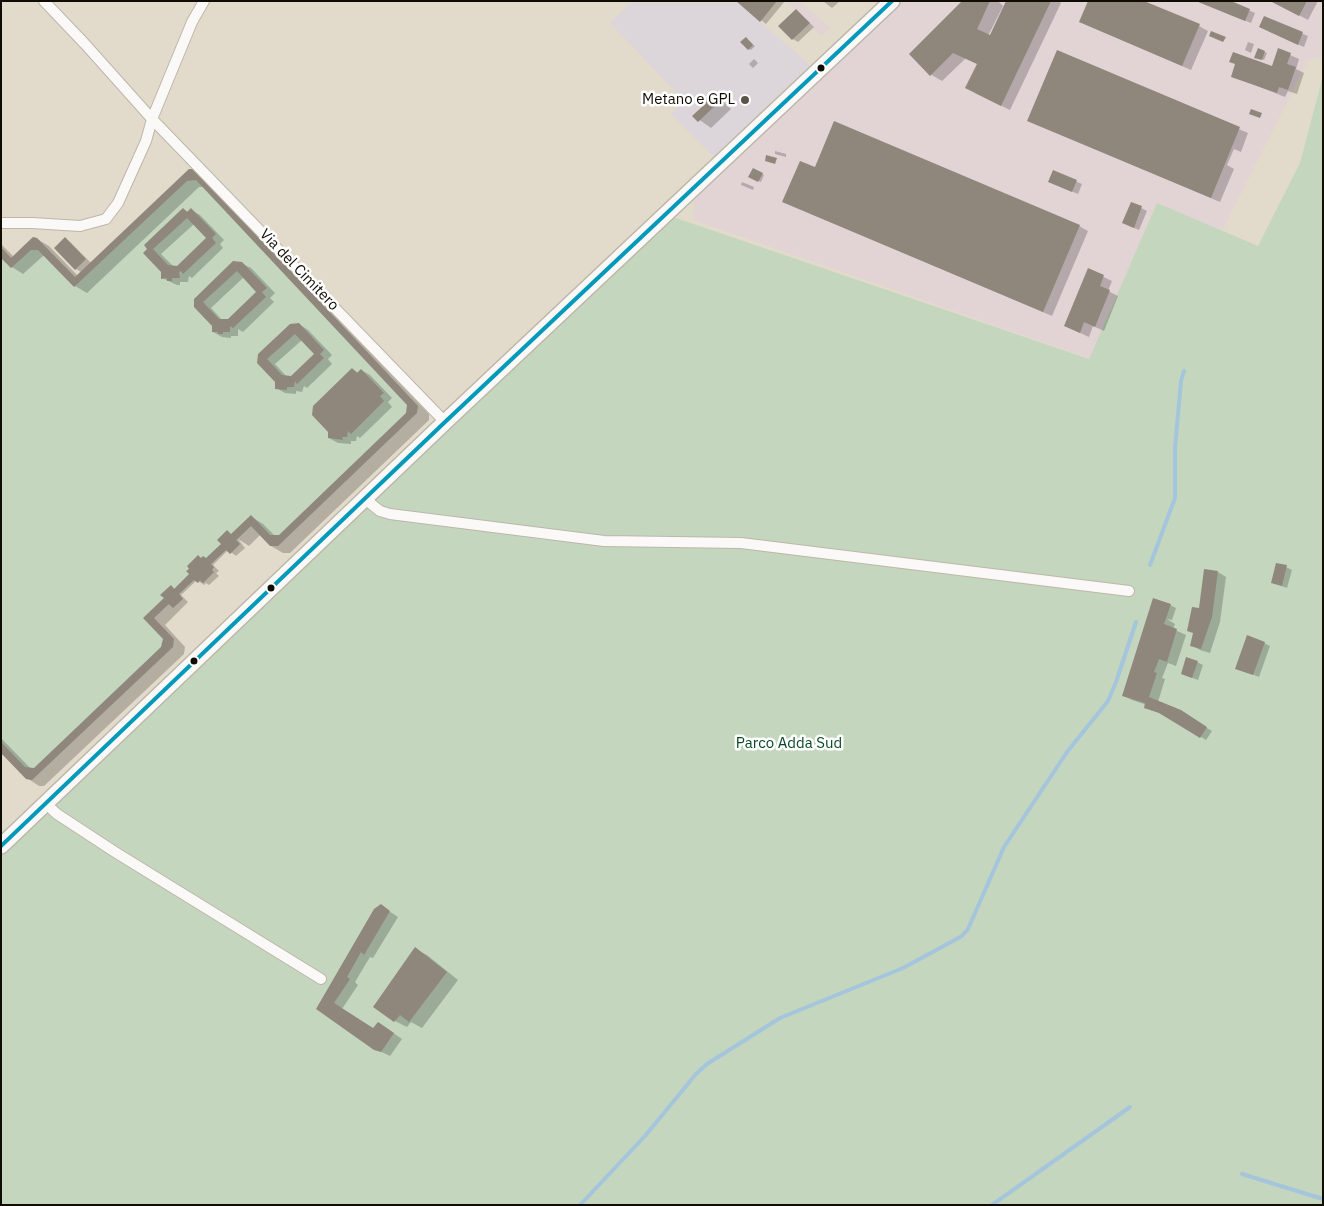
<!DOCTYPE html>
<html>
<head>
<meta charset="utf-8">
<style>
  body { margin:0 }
  #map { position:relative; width:1324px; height:1206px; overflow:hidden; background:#e2daca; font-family:"IBM Plex Sans",sans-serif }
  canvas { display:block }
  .frame { position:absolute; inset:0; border:2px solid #100c03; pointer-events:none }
</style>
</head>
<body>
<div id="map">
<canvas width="1324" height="1206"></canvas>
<div class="frame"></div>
</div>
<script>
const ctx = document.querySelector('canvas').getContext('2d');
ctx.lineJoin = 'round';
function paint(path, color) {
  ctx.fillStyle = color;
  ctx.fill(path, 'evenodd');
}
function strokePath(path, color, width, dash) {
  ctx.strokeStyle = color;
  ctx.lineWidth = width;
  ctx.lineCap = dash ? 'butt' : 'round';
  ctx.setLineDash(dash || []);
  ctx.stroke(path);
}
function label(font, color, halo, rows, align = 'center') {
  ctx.font = font + ' "IBM Plex Sans",sans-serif';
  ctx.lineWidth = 5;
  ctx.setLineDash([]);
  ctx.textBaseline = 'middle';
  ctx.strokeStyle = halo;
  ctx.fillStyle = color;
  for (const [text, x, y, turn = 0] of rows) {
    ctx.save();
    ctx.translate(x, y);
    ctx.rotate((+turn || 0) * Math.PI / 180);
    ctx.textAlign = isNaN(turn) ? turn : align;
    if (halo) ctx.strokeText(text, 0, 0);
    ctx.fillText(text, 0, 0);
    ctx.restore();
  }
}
paint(new Path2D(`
  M633 1H736L818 72 721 164 671 114 684 100 610 23Z`), '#dcd5d9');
paint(new Path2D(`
  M786 1H799L830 28 821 36 796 9Z
  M894 1H1323V56L1308 60 1222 231 1157 203 1089 358 694 220 695 178Z`), '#e2d3d5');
paint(new Path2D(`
  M1323 76V1205H1V856L673 217 1089 359 1157 203 1258 246 1300 163Z
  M189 169H195L418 406 417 413 278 546H270L251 526 237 540 240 544 230 554 226 550 211 564 214 567 212 570 214 572 203 583 200 581 198 583 194 580 179 594 183 599 173 608 168 604 154 618 173 647 32 780 26 779 1 753V247L11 258 33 237 37 238 75 277Z`), '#c4d6be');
paint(new Path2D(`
  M738 1H785L766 24Z
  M823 1H840L832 8Z
  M964 1H998L1003 6 988 36 991 37 1008 1H1058L1061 3 1010 110 975 93 978 64 966 58 942 81 930 74Z
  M1196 1H1228L1255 13 1251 23Z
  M1273 1H1318L1308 20Z
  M801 15 814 27 798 42 793 39Z
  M1264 18 1308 36 1304 47 1268 31Z
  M1081 22 1199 26 1208 31 1191 70Z
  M746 38 755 46 751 50 748 49Z
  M1248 42 1254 44 1251 53 1245 50Z
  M1279 50 1299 59 1296 69 1304 73 1297 94 1288 91 1285 97 1232 76 1272 68Z
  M1058 52 1248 133 1241 152 1234 149 1227 165 1234 169 1220 202 1029 121Z
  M1265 52 1267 53 1264 60 1258 58Z
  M754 59 758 63 753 68 749 64Z
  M712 95 724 102 731 109 711 128 694 116 706 105Z
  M775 151 786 154V157L775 154Z
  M754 169 764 175 761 182 750 177Z
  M816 169 1079 226 1088 231 1052 316 784 202Z
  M189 170 207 177 429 414V420L290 553H283L271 546 261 534 249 546 238 539 245 548 236 556 228 550 213 565 219 571 216 573 219 576 209 585 206 583 204 585 197 580 181 595 188 602 165 625 185 647 184 654 44 786H39L27 778 1 751V738L31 769H34L163 648 164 638 145 618 164 600 171 586 175 589 191 574 202 559H207L252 517 263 524 275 536H280L407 414 408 404 204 187H199L87 293 75 286 46 256H43L23 274 12 267 1 258V244L14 257 37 239 49 246 78 276 81 272 76 269 55 248 65 239 70 242 91 263Z
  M1054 172 1082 184 1078 194 1055 184Z
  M742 182 754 187 753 190 741 185Z
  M1132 203 1147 211 1139 230 1129 226Z
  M183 209 188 212 191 210 200 215 224 240 220 244 223 248 192 278 189 276 188 282H180V285H177L162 278V271L145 253ZM194 224 208 239 177 267 173 266 161 254Z
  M241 263 251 268 275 293 270 298 274 302 243 332 238 329V336H231V338L222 337 213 332V325L195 307ZM244 277 258 293 228 321H223L211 308Z
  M1089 270 1112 281 1108 291 1118 296 1104 331 1093 326 1089 337 1065 326Z
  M299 324 308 330 332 355 328 359 332 364 307 388 304 386 302 392 296 391V394L285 393 276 388V382L259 363ZM302 340 316 354 291 377H287L275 364Z
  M352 369 359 373 361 370 370 375 392 398 388 402 392 407 360 438 357 436 356 441H351V444L338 443 329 438Z
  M1286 567 1292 570 1287 588 1273 583Z
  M1218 572 1226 577 1220 622 1210 653 1200 650 1192 645 1200 609Z
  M1170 605 1176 608 1172 620 1167 619 1175 624 1173 629 1186 635 1176 666 1168 663 1162 678 1165 679 1158 702 1180 712 1212 731 1206 740 1165 715 1145 707 1147 705 1132 700 1123 695Z
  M1264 643 1270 646 1259 677 1236 668Z
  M1197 662 1203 665 1198 680 1182 674Z
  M381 906 398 917 373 958 370 957 355 982 358 985 342 1009 373 1029 379 1023 402 1039 390 1056 375 1049 317 1008Z
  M415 949 427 955 458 980 422 1028 411 1022 407 1027 395 1021Z`), '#0003');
strokePath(new Path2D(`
  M1150 565 1175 498V448L1181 381 1184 371
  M1242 1174 1323 1199
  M580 1205 645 1136 696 1074 707 1064 780 1018 903 968 962 936 968 929 1004 847 1067 752 1108 701 1116 682 1136 622
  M992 1205 1130 1107`), '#a5c5dc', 4);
paint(new Path2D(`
  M736 1H777L760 22Z
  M962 1H990L977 29 990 35 1006 1H1051L1001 106 965 88 977 64 953 53 930 76 909 54Z
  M1088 1H1144L1200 24 1182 66 1079 22Z
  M1196 1H1231L1250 9 1245 21Z
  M1270 1H1307L1299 16Z
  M796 9 810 23 792 40 778 26Z
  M1264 16 1303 32 1298 45 1259 27Z
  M1211 31 1226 37 1223 42 1209 36Z
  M746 37 753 45 748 50 740 42Z
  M1258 48 1265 51 1262 60 1254 58Z
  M1278 48 1291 53 1287 64 1296 67 1288 90 1279 87 1277 93 1231 77 1235 64 1229 62 1233 52 1272 66Z
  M1057 50 1240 127 1211 198 1027 121Z
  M712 93 720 101 698 122 692 116 704 105 702 103Z
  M1251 109 1262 113 1260 118 1249 114Z
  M834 121 1080 225 1043 312 782 202 800 161 815 167Z
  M766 155 777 158 775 164 765 161Z
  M753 168 763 173 758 182 748 177Z
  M189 169H195L418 406 417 413 278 546H270L251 526 236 540 240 544 230 554 226 550 211 564 214 567 212 570 214 572 203 583 200 580 198 583 194 580 179 594 183 599 173 608 169 604 154 618 174 639 173 647 32 780 26 779 1 753V742L25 767 34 768 161 647 163 639 143 618 164 598 160 595 171 585 174 589 189 574 186 571 189 569 187 566 198 555 201 558 203 556 206 558 221 544 217 540 227 530 231 534 251 515 270 535H279L406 413 407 405 196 180 187 181 74 287 38 250H31L11 268 1 258V247L11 258 33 237 37 238 75 277Z
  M1053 170 1077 180 1072 192 1048 182Z
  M1131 202 1142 206 1134 228 1122 223Z
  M183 208 187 212 191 208 216 234 212 238 216 243 183 274 181 271 179 272 180 278H172V281H167V278L161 279V272L143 253 147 249 144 245ZM187 218 206 238 177 266 168 265 153 249Z
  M65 237 86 259 75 270 54 248Z
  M233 261 242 262 267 288 262 292 266 297 233 328 230 326V332H223V334H218V332H212V326L194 307V299ZM237 271 256 292 228 319H219L203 302Z
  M1088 268 1104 275 1100 286 1110 290 1095 327 1084 322 1080 333 1064 326Z
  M299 323 324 350 320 354 324 358 297 384 295 381 294 387H287V390L275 389V382L257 363 258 354 290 324ZM295 334 314 354 291 376 282 375 267 359Z
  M352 368 357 373 361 369 384 393 380 396 384 401 351 434 348 431 347 437H342L343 440 328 438V432L312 415 313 406Z
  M1276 563 1287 565 1282 586 1271 583Z
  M1204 569 1218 571 1212 617 1201 649 1190 646 1193 633 1187 631 1192 607 1199 608Z
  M1153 598 1171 604 1164 624 1177 629 1167 662 1159 659 1154 672 1157 673 1149 697 1181 710 1207 727 1200 738 1159 713 1144 708 1145 703 1122 696Z
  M1247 635 1265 642 1253 675 1235 669Z
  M1186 657 1198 661 1192 678 1181 674Z
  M381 904 390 911 364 955 361 952 347 977 350 979 334 1003 373 1028 378 1022 394 1033 381 1052 374 1050 316 1009 374 909Z
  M415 947 447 972 409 1022 400 1015 394 1022 373 1007Z`), '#8f877c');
const street = new Path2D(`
  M44 1 85 44 152 119 445 422
  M1 223H32L80 226 106 219 118 203 146 141 152 119 192 22 204 1
  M365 499 380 511 390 514 604 541 741 543 1129 591
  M46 804 57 814 115 852 321 979`);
const secondary = new Path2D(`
  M1 846 445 422 892 1`);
strokePath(street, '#bdb7aa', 12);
strokePath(secondary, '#bdb7aa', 18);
strokePath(street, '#fbf9f7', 10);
strokePath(secondary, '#fbf9f7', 15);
strokePath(new Path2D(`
  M1 846 445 422 892 1`), '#0299ba', 4);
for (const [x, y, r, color] of [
  [821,68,4.5,"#100c03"],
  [745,100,5,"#5a5449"],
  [271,588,4.5,"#100c03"],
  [194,661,4.5,"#100c03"]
]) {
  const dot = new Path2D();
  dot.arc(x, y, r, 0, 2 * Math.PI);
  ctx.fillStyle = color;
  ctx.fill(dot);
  strokePath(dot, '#fff', 2);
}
label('15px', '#100c03', '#fff', [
  ["Metano e GPL",735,100]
], 'right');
label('15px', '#100c03', '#fff', [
  ["Via del Cimitero",299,270,46]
]);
label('15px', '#0a4724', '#fff', [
  ["Parco Adda Sud",789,744]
]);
</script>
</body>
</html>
